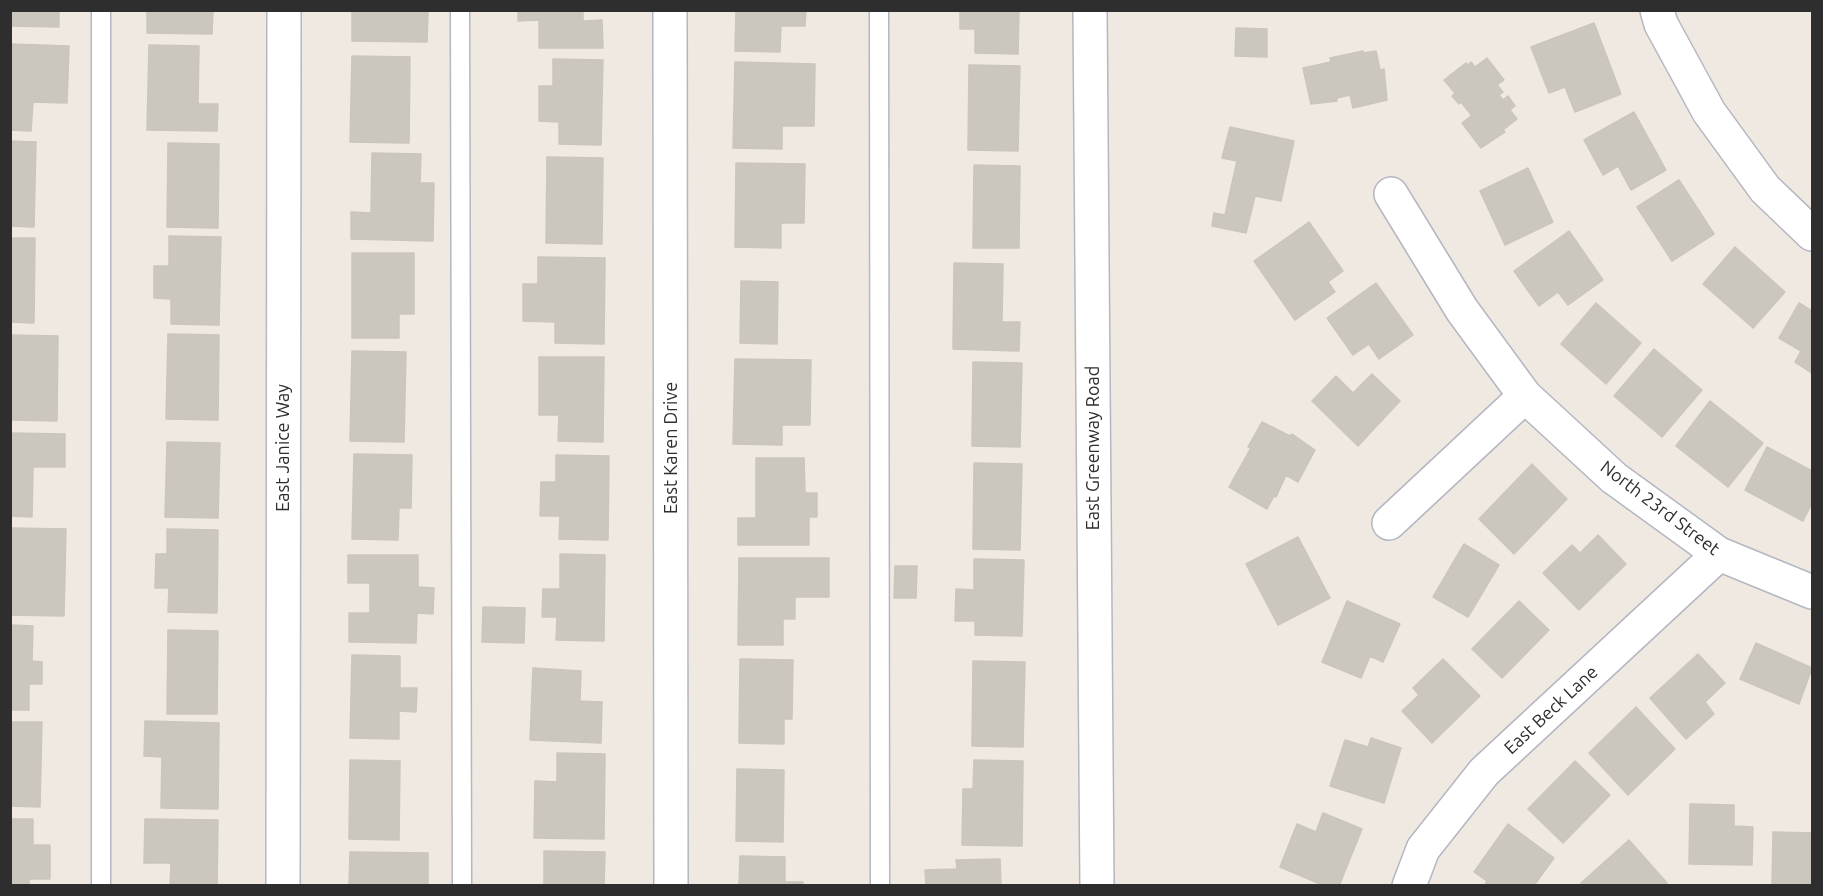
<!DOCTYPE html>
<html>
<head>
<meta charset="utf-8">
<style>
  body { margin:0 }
  #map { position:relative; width:1823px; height:896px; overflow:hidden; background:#efe9e1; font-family:Ubuntu,sans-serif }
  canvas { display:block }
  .frame { position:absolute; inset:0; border:12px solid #2e2e2e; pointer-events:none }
</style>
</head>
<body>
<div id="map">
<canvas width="1823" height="896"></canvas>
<div class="frame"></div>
</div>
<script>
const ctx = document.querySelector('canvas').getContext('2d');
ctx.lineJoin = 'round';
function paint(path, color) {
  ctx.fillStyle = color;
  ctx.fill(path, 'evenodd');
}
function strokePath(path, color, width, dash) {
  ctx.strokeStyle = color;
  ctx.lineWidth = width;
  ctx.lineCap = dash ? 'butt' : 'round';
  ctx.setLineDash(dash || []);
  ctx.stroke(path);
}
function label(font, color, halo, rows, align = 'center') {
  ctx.font = font + ' Ubuntu,sans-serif';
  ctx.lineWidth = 5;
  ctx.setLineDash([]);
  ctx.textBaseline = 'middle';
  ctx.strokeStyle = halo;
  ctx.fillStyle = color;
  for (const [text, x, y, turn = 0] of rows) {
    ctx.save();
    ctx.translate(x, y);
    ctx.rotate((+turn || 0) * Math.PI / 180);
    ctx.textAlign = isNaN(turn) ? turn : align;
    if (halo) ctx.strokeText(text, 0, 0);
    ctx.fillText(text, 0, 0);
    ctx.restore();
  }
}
const building = new Path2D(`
  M10 10H59V27L10 26Z
  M147 10H213L212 34 147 33Z
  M352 10H428L427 42 352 41Z
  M518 10H583V21L602 20 603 48H539V20L518 21Z
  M736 10H806L805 26H781L780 52 735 51Z
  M960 10H1019L1018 54 975 53V29H960Z
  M1594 23 1621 94 1575 112 1565 87 1549 93 1531 47Z
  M1236 28 1267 29V57L1235 56Z
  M10 44 69 46 67 103 33 102 31 131 10 130Z
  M149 45 199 46 198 104H218L217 131 147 130Z
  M1363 51V53L1376 51 1380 70 1384 69 1387 100 1353 108 1350 95 1337 98V101L1311 104 1303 68 1331 62 1330 58Z
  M352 56 410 57 409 143 350 142Z
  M1487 58 1504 80 1497 85 1503 92 1472 116 1461 102 1459 104 1452 96 1455 93 1444 80 1466 63 1468 65 1471 62 1475 67Z
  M553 59 603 60 601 145 559 144V122L539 121V86H553Z
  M735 62 815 64 814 126H782V149L733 148Z
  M969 65 1020 66 1018 151 968 150Z
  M1499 95 1503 100 1508 96 1515 106 1510 110 1517 119 1503 130 1505 132 1481 148 1462 123Z
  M1634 112 1666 170 1631 190 1618 166 1603 175 1584 140Z
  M1230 127 1294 141 1281 201 1255 196 1246 233 1212 226 1214 213 1225 215 1237 161 1222 158Z
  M10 141 36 142 34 227 10 226Z
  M168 143 219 144 218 228 167 227Z
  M372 153 421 154 420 183H434L433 241 351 239V212L371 213Z
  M547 157 603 158 602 244 546 243Z
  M736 163 805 164 804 223H781V248L735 247Z
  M974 165 1020 166 1019 248H973Z
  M1528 168 1553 222 1505 245 1480 191Z
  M1679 180 1714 234 1672 261 1637 207Z
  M1309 222 1343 271 1328 282 1335 292 1295 320 1254 261Z
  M1569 231 1603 280 1568 305 1558 292 1539 306 1514 271Z
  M169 236 221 237 219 325 171 324V299L154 298V266H169Z
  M10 238H35L34 323 10 322Z
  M1735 247 1785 292 1753 328 1703 284Z
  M352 253H414V314H399V338H352Z
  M538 257 605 258 604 344 555 343V322L523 321V284H538Z
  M954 263 1003 264 1002 322H1020L1019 351 953 349Z
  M741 281 778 282 777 344 740 343Z
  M1376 283 1413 335 1379 359 1369 344 1353 355 1327 318Z
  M1596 303 1641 343 1606 384 1561 344Z
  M1799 303 1812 311V373L1795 362 1801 351 1779 338Z
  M168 334 219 335 218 420 166 419Z
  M10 335 58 336 57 421 10 420Z
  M1654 349 1702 390 1662 437 1614 396Z
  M352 351 406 352 404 442 350 441Z
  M539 357H604L603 442 558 441 559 415H539Z
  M735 359 811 360 810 425H782V445L733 444Z
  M973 362 1022 363 1020 447 972 446Z
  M1372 374 1400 401 1358 446 1312 401 1336 376 1353 393Z
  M1710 401 1763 443 1728 487 1676 446Z
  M1262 422 1290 436 1292 434 1315 450 1298 482 1248 453 1251 448 1248 447Z
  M10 433 65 434V467H33L32 517 10 516Z
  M167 442 220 443 218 518 165 517Z
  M1767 447 1812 471V503L1803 521 1745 490Z
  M1248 453 1286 475 1276 497 1274 496 1267 509 1229 487Z
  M354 454 412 455 411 508H399L398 540 352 539Z
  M556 455 609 456 608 540 559 539 560 516H540L541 482H556Z
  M756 458H804L805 493H817V517H809V545H738V518H756Z
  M974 463 1022 464 1020 550 973 549Z
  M1532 464 1567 499 1514 554 1479 519Z
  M10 528 66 529 64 616 10 615Z
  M167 529 218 530 217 613 168 612 169 588H155L156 554H167Z
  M1598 535 1626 564 1579 610 1543 573 1572 545 1580 553Z
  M1298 537 1330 598 1278 625 1246 564Z
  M1464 544 1499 565 1468 617 1433 597Z
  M560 554 605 555 604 641 556 640 557 617H542L543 589H560Z
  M348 555H418V587L434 588 433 614 417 613 416 643 349 642V613H370V583H348Z
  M739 558H829V597H795V619H783V645H738Z
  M974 559 1024 560 1022 636 975 635V621H955L956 589 974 590Z
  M895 566H917L916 598H894Z
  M1347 601 1400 624 1383 662 1370 656 1361 678 1322 662Z
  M1519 601 1549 630 1502 678 1472 649Z
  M483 607 525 608 524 643 482 642Z
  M10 625 33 626 32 661 42 662V684H29V710H10Z
  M168 630 218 631 217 714H167Z
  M1756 643 1812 668 1799 704 1740 679Z
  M1698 654 1725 683 1705 702 1714 714 1686 739 1650 698Z
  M352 655 400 656V688H417L416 712 399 711V739L350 738Z
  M740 659 793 660 792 719H784V744L739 743Z
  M1443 659 1480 696 1432 743 1402 711 1419 695 1413 688Z
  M973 661 1025 662 1023 747 972 746Z
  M533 668 581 671 580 701 602 702 601 743 530 740Z
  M1636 707 1675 749 1628 795 1589 753Z
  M145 721 219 723 218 809 161 808 162 757 144 756Z
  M10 722H42L40 807 10 806Z
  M1371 738 1401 748 1384 803 1330 786 1345 740 1368 747Z
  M557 753 605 754 604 839 534 838 535 781 557 782Z
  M350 760 400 761 399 840 349 839Z
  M974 760 1023 761 1022 846 962 845 963 789H973Z
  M1575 761 1610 795 1563 843 1528 809Z
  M737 769 784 770 783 842 736 841Z
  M1690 804 1734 805V826L1753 827 1752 865 1689 864Z
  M1323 813 1362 829 1339 886H1325L1280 867 1297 824 1316 832Z
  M10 819H33V845H50V879H29V886H10Z
  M145 819 218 820 217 886H170L171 863H144Z
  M1508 824 1554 858 1535 884 1537 886H1484L1487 881 1474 872Z
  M1773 832 1812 833V886H1772Z
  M1629 840 1667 883 1664 886H1583L1581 883Z
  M544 851 605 852 604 886H544Z
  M350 852 428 853V886H349Z
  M740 856 785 857V882H803L802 886H739Z
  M1000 859 1001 886H926L925 870 957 869 956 860Z`);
paint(building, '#cbc7bf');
strokePath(building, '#cbc5ba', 1.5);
const lane = new Path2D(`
  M460 10 462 886
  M879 10 880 886
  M101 886V10`);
const street = new Path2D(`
  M670 10 671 886
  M1657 10 1661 24 1709 112 1765 189 1812 234
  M1391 194 1462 310 1525 396 1614 478 1719 554 1812 592
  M1389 523 1525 396
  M283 886 284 10
  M1409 886 1423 849 1484 772 1719 554`);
const secondary = new Path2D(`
  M1090 10 1097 886`);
strokePath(lane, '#b4b7c1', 21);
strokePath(street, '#b4b7c1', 36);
strokePath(secondary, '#b4b7c1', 36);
strokePath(lane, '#fff', 18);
strokePath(street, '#fff', 33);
strokePath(secondary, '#fff', 33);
label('18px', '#2e2e2e', '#fff', [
  ["East Janice Way",283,448,-90],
  ["East Karen Drive",671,448,-90],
  ["East Greenway Road",1093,448,-90],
  ["North 23rd Street",1660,508,37],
  ["East Beck Lane",1551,710,-43]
]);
</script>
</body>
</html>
